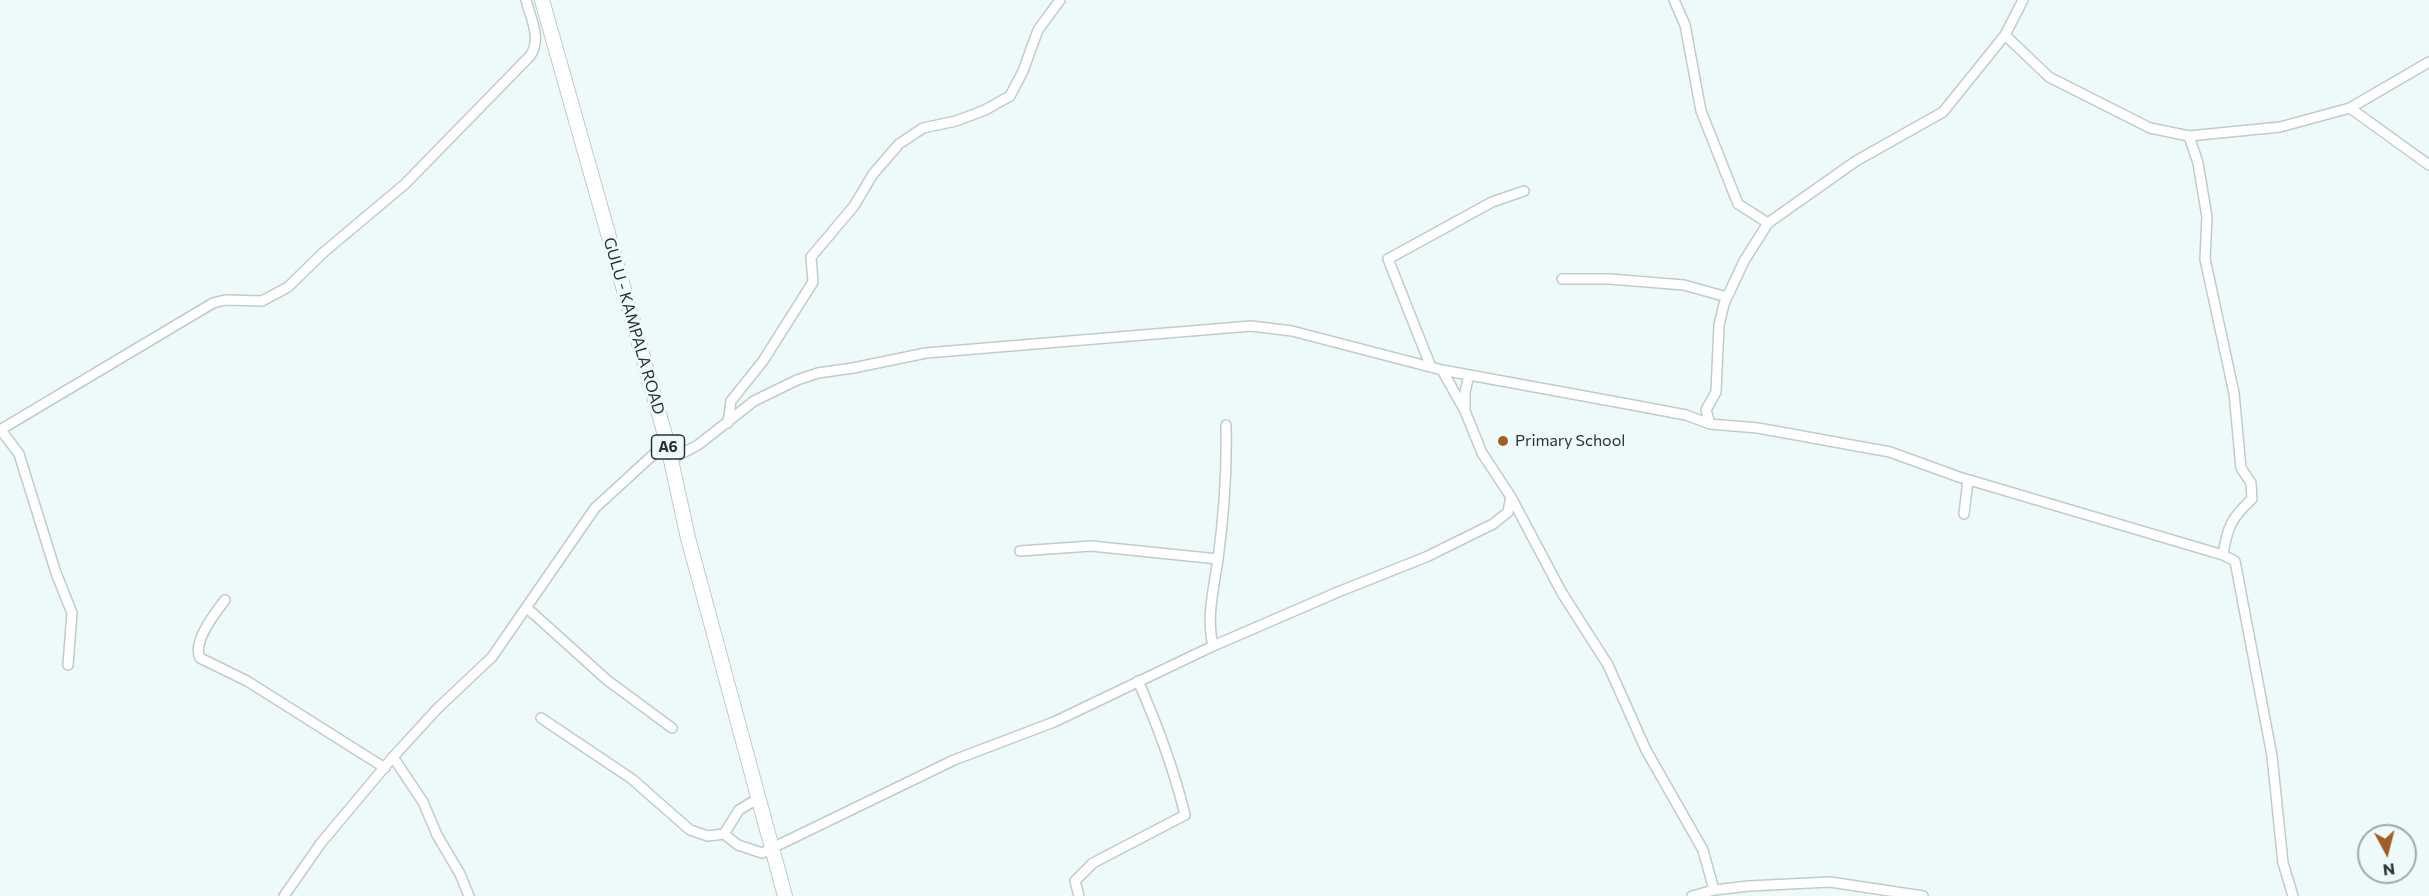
<!DOCTYPE html>
<html>
<head>
<meta charset="utf-8">
<style>
  body { margin:0 }
  #map { position:relative; width:2429px; height:896px; overflow:hidden; background:#eefafa; font-family:Commissioner,sans-serif }
  canvas { display:block }
  .north { position:absolute; left:2357px; top:824px; width:60px; height:60px; box-sizing:border-box; background:#eefafa; border:2px solid #a0a9a9; border-radius:50%; rotate:173deg; font-size:16px; font-weight:700; line-height:24px; text-align:center; color:#2b3030 }
  .north::after { content:''; display:block; margin:auto; width:21px; height:27px; background:#9f5e28; clip-path:polygon(50% 0,100% 100%,50% 72%,0 100%) }
</style>
</head>
<body>
<div id="map">
<canvas width="2429" height="896"></canvas>
<div class="north">N</div>
</div>
<script>
const ctx = document.querySelector('canvas').getContext('2d');
ctx.lineJoin = 'round';
function strokePath(path, color, width, dash) {
  ctx.strokeStyle = color;
  ctx.lineWidth = width;
  ctx.lineCap = dash ? 'butt' : 'round';
  ctx.setLineDash(dash || []);
  ctx.stroke(path);
}
function label(font, color, halo, rows, align = 'center') {
  ctx.font = font + ' Commissioner,sans-serif';
  ctx.lineWidth = 6;
  ctx.setLineDash([]);
  ctx.textBaseline = 'middle';
  ctx.strokeStyle = halo;
  ctx.fillStyle = color;
  for (const [text, x, y, turn = 0] of rows) {
    ctx.save();
    ctx.translate(x, y);
    ctx.rotate((+turn || 0) * Math.PI / 180);
    ctx.textAlign = isNaN(turn) ? turn : align;
    if (halo) ctx.strokeText(text, 0, 0);
    ctx.fillText(text, 0, 0);
    ctx.restore();
  }
}
const street = new Path2D(`
  M1674 0 1685 25 1701 111 1738 204 1768 223 1744 261 1724 304 1719 325 1716 392 1706 410 1710 424
  M2005 35 2049 77 2150 128 2189 136 2280 127 2350 108 2429 62
  M2350 108 2429 165
  M2189 136 2198 163 2207 217 2205 259 2234 393 2241 468 2251 483 2252 499C2231 518 2227 528 2223 555
  M1768 223 1856 161 1943 112 2005 35 2023 0
  M1562 279H1610L1684 285 1727 297
  M1431 367 1388 259 1492 202 1524 191
  M1465 408V392L1469 375
  M728 423 731 401 763 361 813 282 811 257 854 206 873 174 899 144 923 128 956 121 985 110 1010 96 1023 71 1038 30 1060 0
  M1226 425C1227 470 1224 515 1218 559 1214 588 1206 617 1213 646L1338 592 1426 557 1493 524 1508 512 1511 497 1482 453 1465 411 1442 370
  M0 430 213 303 225 300 262 301 288 287 324 252 405 184 530 56C542 39 531 19 526 0
  M1 430 19 454 56 573 72 613 68 665
  M671 459 698 445 754 401 797 380 818 373 853 368 926 353 1251 326 1292 331 1442 370 1633 405 1686 415 1710 424 1758 428 1890 452 1959 477 2223 555 2235 561 2272 756 2283 863 2293 896
  M1511 497 1562 593 1608 665 1646 750 1703 850 1714 890
  M1964 514 1968 480
  M1020 551 1091 546 1218 559
  M225 600C215 613 192 642 200 658L247 681 385 768
  M527 608 607 680 672 728
  M541 718 632 779 690 830 708 836 724 834 738 845 762 853 954 760 1054 722 1213 646
  M393 757 423 802 437 835 460 874 469 896
  M724 834 739 810 759 798
  M284 896 321 843 393 757 437 709 492 657 595 508 667 442
  M1079 896 1075 881 1093 863 1185 815C1174 769 1157 724 1138 681
  M1692 896 1714 890 1749 886 1830 882 1923 896`);
const primary = new Path2D(`
  M542 0 667 442 688 538 785 896`);
strokePath(street, '#c0cbcc', 12);
strokePath(primary, '#c0cbcc', 16);
strokePath(street, '#fff', 9);
strokePath(primary, '#fff', 14);
for (const [x, y, r, color] of [
  [1503,441,6,"#9f5e28"]
]) {
  const dot = new Path2D();
  dot.arc(x, y, r, 0, 2 * Math.PI);
  ctx.fillStyle = color;
  ctx.fill(dot);
  strokePath(dot, '#eefafa', 2);
}
for (const [x, y, w] of [
  [668,447,33]
]) {
  const box = new Path2D();
  box.roundRect(x - w / 2, y - 12, w, 24, 4.5);
  ctx.fillStyle = '#eefafa';
  ctx.fill(box);
  strokePath(box, '#2b3030', 1.5);
}
label('bold 15px', '#2b3030', null, [
  ["A6",668,447]
]);
label('16px', '#2b3030', '#eefafa', [
  ["GULU - KAMPALA ROAD",634,326,74]
]);
label('16px', '#2b3030', '#eefafa', [
  ["Primary School",1515,441]
], 'left');
</script>
</body>
</html>
